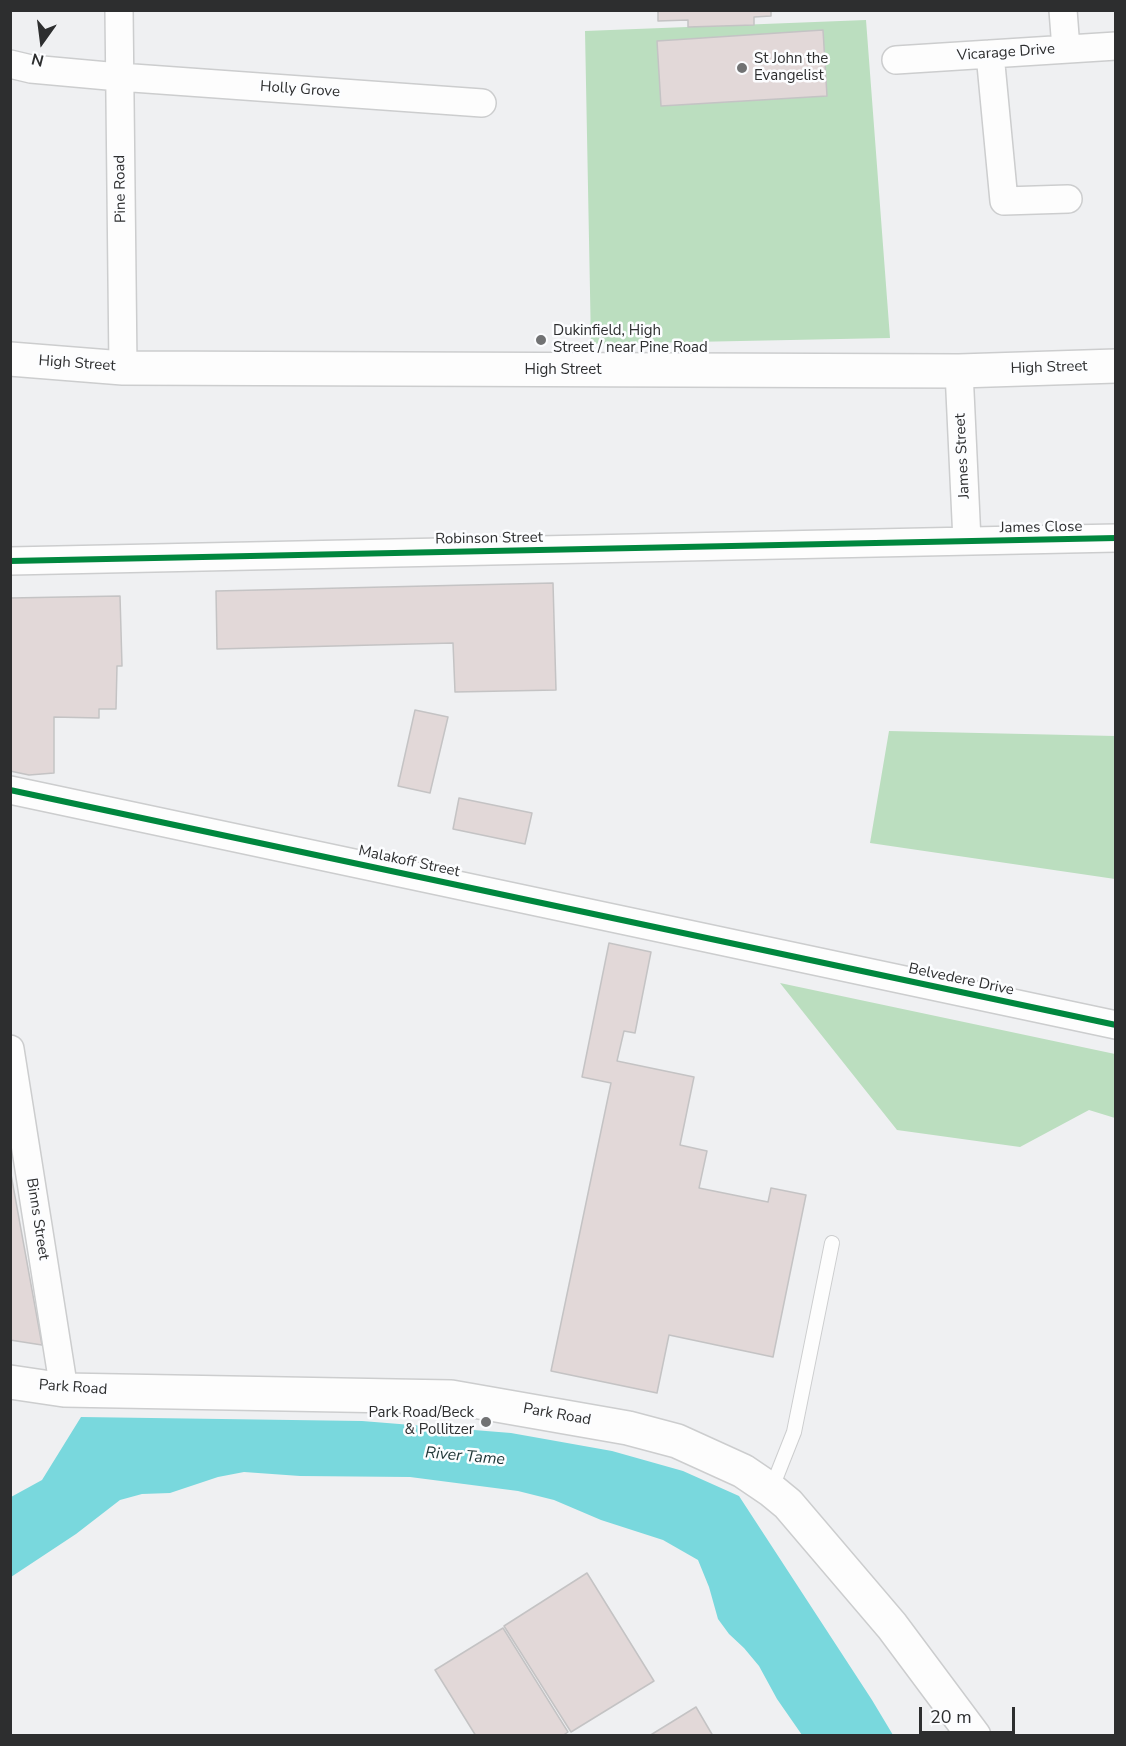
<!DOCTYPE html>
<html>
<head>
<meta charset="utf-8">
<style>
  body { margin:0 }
  #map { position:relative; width:1126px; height:1746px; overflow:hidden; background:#eff0f2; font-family:"Nunito Sans",sans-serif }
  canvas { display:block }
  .frame { position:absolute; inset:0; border:12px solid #2d2e2f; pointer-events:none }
  .north { position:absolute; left:12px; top:12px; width:60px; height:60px; -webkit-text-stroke:4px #fcfdff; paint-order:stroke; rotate:194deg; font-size:16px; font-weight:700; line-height:24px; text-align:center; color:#2d2e2f }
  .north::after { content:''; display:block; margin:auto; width:21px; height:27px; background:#2d2e2f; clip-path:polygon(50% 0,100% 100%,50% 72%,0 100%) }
  .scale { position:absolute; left:919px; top:1707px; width:96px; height:27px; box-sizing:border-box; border:3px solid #2d2e2f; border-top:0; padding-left:8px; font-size:18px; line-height:21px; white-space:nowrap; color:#2d2e2f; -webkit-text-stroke:4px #fcfdff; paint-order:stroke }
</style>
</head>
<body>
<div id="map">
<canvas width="1126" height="1746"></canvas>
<div class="frame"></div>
<div class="north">N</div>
<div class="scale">20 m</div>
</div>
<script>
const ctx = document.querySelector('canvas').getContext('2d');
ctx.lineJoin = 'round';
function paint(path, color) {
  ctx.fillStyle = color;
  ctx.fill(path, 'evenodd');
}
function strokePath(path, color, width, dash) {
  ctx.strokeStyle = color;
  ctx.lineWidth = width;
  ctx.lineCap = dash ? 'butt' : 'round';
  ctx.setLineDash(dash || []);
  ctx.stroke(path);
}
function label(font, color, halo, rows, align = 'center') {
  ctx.font = font + ' "Nunito Sans",sans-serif';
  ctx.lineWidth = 5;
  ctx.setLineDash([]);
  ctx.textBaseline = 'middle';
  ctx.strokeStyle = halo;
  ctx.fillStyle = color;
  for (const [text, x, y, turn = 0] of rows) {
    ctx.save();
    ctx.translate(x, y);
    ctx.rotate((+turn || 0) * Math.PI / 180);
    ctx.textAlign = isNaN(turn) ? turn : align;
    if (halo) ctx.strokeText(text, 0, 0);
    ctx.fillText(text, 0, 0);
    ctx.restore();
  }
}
paint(new Path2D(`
  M866 20 890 338 591 344 585 31Z
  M889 731 1115 736V879L870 843Z
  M780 983 1115 1054V1118L1089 1110 1020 1147 897 1130Z`), '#bbdebf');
paint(new Path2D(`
  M81 1417 362 1421 511 1433 612 1451 683 1471 739 1496 872 1700 893 1735H802L777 1699 759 1666 744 1648 729 1634 718 1619 709 1587 698 1560 663 1540 601 1520 554 1500 518 1491 410 1477 300 1476 244 1472 218 1477 170 1493 142 1494 120 1500 76 1534 11 1577V1497L42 1480Z`), '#79d8dd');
const building = new Path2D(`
  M658 10H771V16L754 17V25L688 27V20L658 21Z
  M823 30 827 96 661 106 657 41Z
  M553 583 556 690 455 692 453 643 217 649 216 591Z
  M120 596 122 666H117L116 709H99V718L54 717V773L29 775 10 771V598Z
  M415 710 448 717 430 793 398 786Z
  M459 798 532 813 525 844 453 829Z
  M609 943 651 952 635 1033 624 1031 617 1061 694 1077 680 1145 707 1151 699 1188 768 1202 771 1188 806 1195 773 1357 669 1335 657 1393 551 1371 611 1083 582 1077Z
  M10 1169 42 1345 10 1340Z
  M587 1573 654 1681 571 1732 504 1626Z
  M503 1628 568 1732 562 1736H476L435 1670Z
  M696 1707 713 1736H649Z`);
paint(building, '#e2d8d8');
strokePath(building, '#c4c3c4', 1.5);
const lane = new Path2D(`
  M771 1490 794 1432 832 1243`);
const street = new Path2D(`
  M119 10 123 368
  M1063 10 1066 49
  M990 54 1004 201 1068 199
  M896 60 1116 46
  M10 64 31 69 119 77 482 103
  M959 371 967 541
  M10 561 1116 538
  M10 790 1116 1025
  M10 1049 64 1390`);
const secondary = new Path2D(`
  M10 359 123 368 959 371 1116 366
  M10 1382 64 1390 451 1397 628 1428 677 1441 743 1471 771 1490 788 1504 892 1626 974 1736`);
strokePath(lane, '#cccdce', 16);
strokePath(street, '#cccdce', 30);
strokePath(secondary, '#cccdce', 36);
strokePath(lane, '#fdfdfd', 14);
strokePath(street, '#fdfdfd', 27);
strokePath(secondary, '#fdfdfd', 33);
strokePath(new Path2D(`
  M10 561 1116 538
  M10 790 1116 1025`), '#00873e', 6);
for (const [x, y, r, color] of [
  [742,68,6,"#717273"],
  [541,340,6,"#717273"],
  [486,1422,6,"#717273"]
]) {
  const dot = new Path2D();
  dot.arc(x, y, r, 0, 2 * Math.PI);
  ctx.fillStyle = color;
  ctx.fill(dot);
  strokePath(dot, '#fcfdff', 2);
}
label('15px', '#2d2e2f', '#fcfdff', [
  ["Vicarage Drive",1006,53,-4],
  ["Holly Grove",300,90,4],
  ["Pine Road",121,189,-91],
  ["High Street",77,364,4],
  ["High Street",1049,368,-2],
  ["High Street",563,370],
  ["James Street",963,456,-93],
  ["James Close",1041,528,-1],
  ["Robinson Street",489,539,-1],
  ["Malakoff Street",409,862,12],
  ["Belvedere Drive",961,980,12],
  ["Binns Street",37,1219,81],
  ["Park Road",73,1388,4],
  ["Park Road",557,1415,10]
]);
label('15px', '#2d2e2f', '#fcfdff', [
  ["St John the",754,59],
  ["Evangelist",754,76],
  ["Dukinfield, High",553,331],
  ["Street / near Pine Road",553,348],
  ["Park Road/Beck",474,1413,"right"],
  ["& Pollitzer",474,1430,"right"]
], 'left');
label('italic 16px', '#1d3435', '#fcfdff', [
  ["River Tame",465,1457,5]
]);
</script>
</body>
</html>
